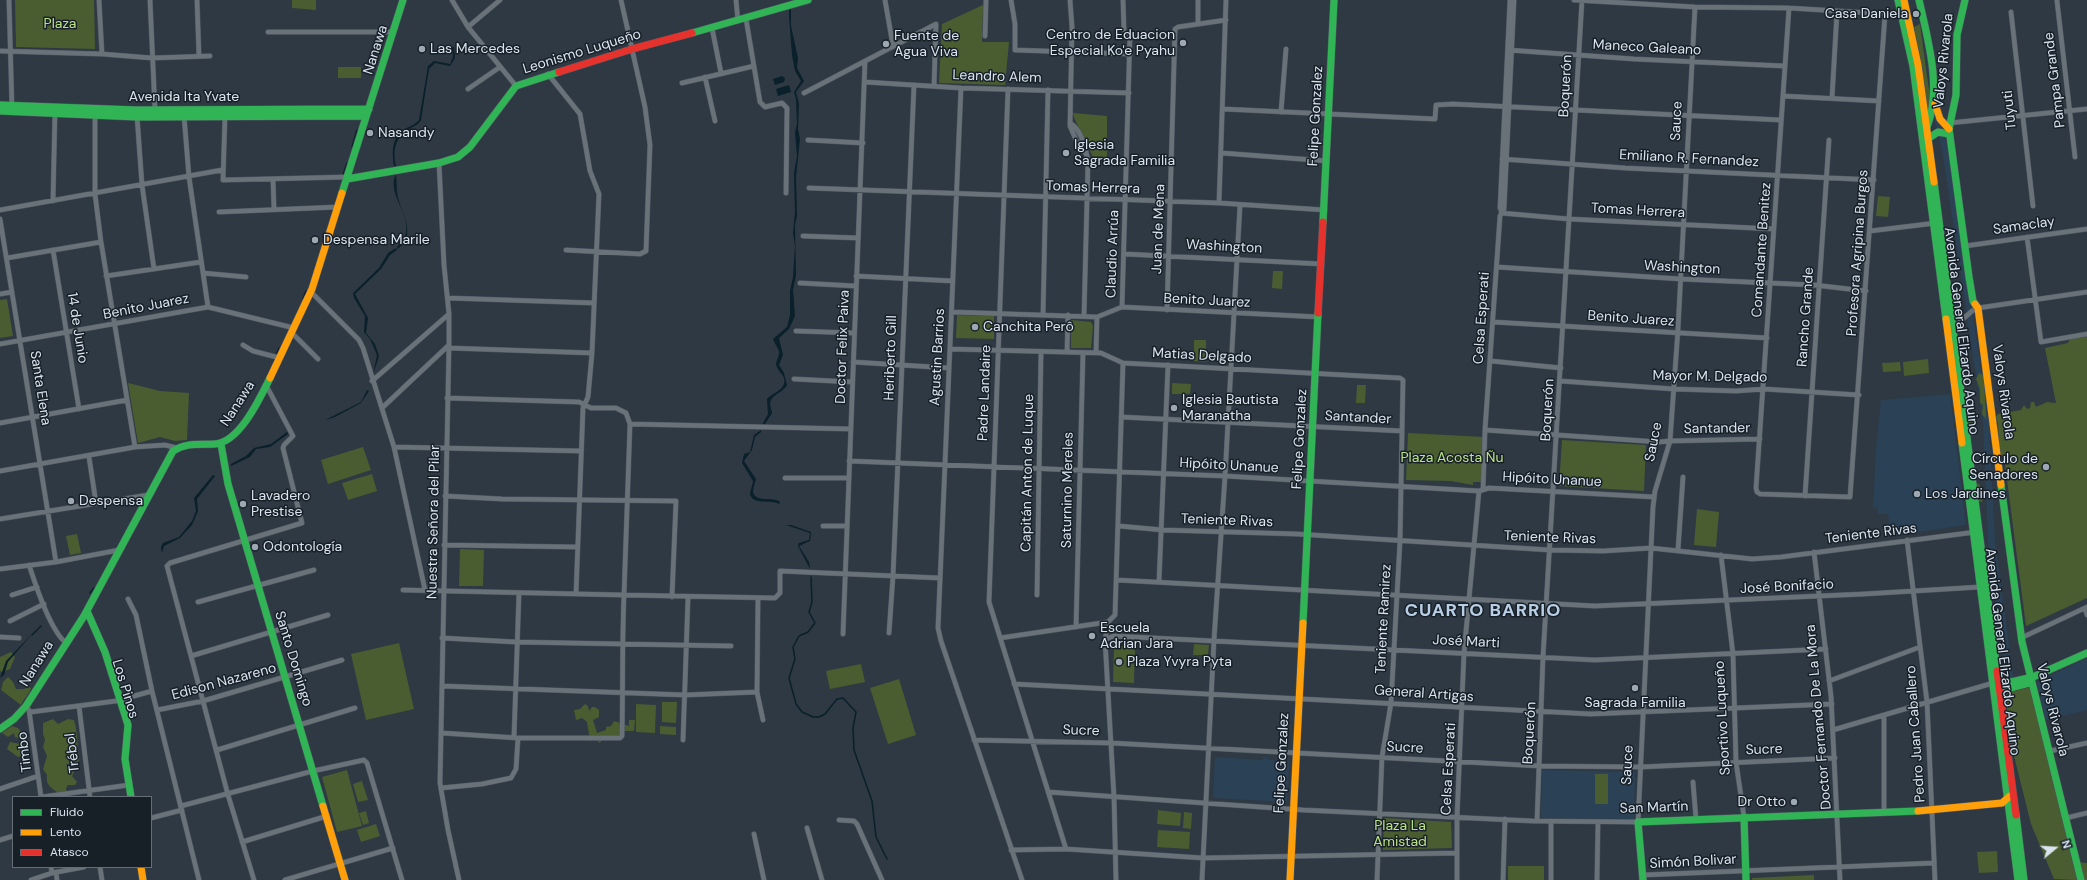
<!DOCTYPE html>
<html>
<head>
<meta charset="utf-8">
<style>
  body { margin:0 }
  #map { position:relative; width:2087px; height:880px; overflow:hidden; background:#2e3943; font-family:"DM Sans",sans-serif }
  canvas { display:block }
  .legend { position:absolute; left:12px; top:796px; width:140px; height:72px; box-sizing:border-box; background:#171f27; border:1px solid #656e77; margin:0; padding:5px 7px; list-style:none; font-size:12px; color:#d9e4f0 }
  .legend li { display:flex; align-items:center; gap:8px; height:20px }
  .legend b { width:20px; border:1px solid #656e77 }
  .north { position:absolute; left:2035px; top:828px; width:40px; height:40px; -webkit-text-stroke:3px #171f27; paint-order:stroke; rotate:72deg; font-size:11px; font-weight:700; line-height:16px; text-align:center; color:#d9e4f0 }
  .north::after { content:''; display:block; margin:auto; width:14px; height:18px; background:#d9e4f0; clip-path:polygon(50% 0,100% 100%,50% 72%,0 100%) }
</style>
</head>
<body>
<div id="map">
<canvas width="2087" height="880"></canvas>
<ul class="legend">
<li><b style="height:5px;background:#30b455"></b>Fluido</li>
<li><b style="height:5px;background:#ff9f0a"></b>Lento</li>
<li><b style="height:5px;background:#e5322d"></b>Atasco</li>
</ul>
<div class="north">N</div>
</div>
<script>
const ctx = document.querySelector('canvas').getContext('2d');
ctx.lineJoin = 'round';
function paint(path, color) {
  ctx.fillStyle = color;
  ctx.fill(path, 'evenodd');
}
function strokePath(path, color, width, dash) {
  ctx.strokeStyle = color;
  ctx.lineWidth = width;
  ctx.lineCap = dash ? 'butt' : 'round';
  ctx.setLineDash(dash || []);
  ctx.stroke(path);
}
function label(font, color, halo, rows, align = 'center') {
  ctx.font = font + ' "DM Sans",sans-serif';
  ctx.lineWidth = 3;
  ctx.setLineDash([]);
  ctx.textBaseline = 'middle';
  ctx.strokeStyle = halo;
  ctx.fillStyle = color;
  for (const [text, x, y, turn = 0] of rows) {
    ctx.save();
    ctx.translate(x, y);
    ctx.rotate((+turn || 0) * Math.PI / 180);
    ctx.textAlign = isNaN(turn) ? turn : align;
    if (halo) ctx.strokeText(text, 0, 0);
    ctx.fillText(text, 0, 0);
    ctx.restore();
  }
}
paint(new Path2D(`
  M1918 0H1924L1941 121 1948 149 1989 423 1995 541 2024 758 2018 760 1988 541 1983 423 1942 149 1935 122Z
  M1950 394 1966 525 1891 536 1888 514H1878L1877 507 1873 508 1876 449 1881 400Z
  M2087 658V710L2046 720 2037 682Z
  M1215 757 1263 760V757L1269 758V760L1289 761 1287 802 1213 798Z
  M1542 770 1635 772 1634 819 1541 818Z`), '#2b4156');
paint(new Path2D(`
  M15 0H94L95 49 16 47Z
  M292 0H316V10L292 8Z
  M983 5 982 42H1009L1005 85 939 83 942 24Z
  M1920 24 1930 97 1928 114 1922 66 1914 27Z
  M338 67H361V78H338Z
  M1073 113 1107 116V158L1093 157C1089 147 1073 119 1073 113Z
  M1878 196 1890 197 1888 217 1876 216Z
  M1273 271H1283L1282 289 1272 288Z
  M7 299 13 336 0 338V300Z
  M957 315 994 316V339L956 338Z
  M1071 320 1091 322 1093 326 1091 348H1071Z
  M2087 337V598L2026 626 2004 457 1999 454 1998 424 1996 417 1998 414 2021 410 2024 405 2027 409 2030 408 2031 402H2034L2036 407 2047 402 2056 403 2045 348 2068 343 2070 338Z
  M1194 340H1206V362L1194 361Z
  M1928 359 1929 373 1904 376 1903 362Z
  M1900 362 1901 371 1883 372 1882 363Z
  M1979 373 1982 374 1984 377 1986 419 1982 414 1983 405 1980 403V389L1976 379Z
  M128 383 160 391 189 393 187 440 175 441 160 437 138 443Z
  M1172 383 1191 384 1190 394H1172Z
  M1357 385H1366L1365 403H1356Z
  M1970 420 1975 425 1972 431 1974 436H1972L1969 432 1970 429 1968 422Z
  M1408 433 1484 437 1482 482H1473V485L1451 481 1406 480Z
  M1562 440 1646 445 1644 491 1559 486Z
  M363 447 371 470 328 484 321 460Z
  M372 474 377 491 348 500 342 483Z
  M1976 483 1979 484 1985 495 1982 502 1978 501Z
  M1697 509 1719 512 1716 547 1694 545Z
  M77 534 81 553 70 555 66 536Z
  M460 549 484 550 483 586H459Z
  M399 643 414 709 366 720 351 654Z
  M1194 644 1209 645 1208 655H1193Z
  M1114 646H1135L1134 683 1113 682Z
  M11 652 15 657 10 669 2 672 0 671V657Z
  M861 664 865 682 830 689 826 671Z
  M8 677 13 682 16 689H25L27 686 25 685 31 688C29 695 24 698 21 705L1 690 3 682Z
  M899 679 916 735 888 744 870 688Z
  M2030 687 2077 880 2054 879 2031 824 2013 752 2011 755 2008 718 2004 714 2007 709 2005 699 2008 698 2007 693Z
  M662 702H677L676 723 662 722Z
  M585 704 588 706 589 711 592 707H595L599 710V717L593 720 597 733 606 730V727L611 726 614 721 629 726V720H635L634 731H623L621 735 602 739 600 743 596 740 590 741 587 722 582 718 576 720 574 710 580 709Z
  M636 704 656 705 655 733 636 732Z
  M53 719 58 724 68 719 74 720C78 733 77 746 79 760L77 763 66 764 68 767 75 770 72 776 77 782 75 785H68L66 788 67 795 65 797H61C55 788 45 788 47 775L43 769 47 756 43 747 45 740 43 734V723Z
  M12 726 18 728 25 737 23 740 15 737 14 733 8 737 2 733Z
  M660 726 676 727V735L660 734Z
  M10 742 26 745 22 756 18 757 7 749Z
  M347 770 362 826 337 832 322 777Z
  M1595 774H1608V804H1595Z
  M362 781 368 800 358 802 353 784Z
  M1158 810 1181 813 1180 826 1157 824Z
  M366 811 369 823 363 825 359 813Z
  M1184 812 1192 813 1191 829 1183 828Z
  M1384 818 1451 822 1452 848 1383 850Z
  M376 824 380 836 361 842 357 830Z
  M1158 830 1190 832 1189 849 1157 847Z
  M1997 851 1998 872 1979 873 1977 852Z
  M2078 862 2087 863V880H2081L2083 872Z
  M1508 866H1544V880H1508Z
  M1814 875V880H1752V878Z`), '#495d31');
paint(new Path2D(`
  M791 9V26L798 58 797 68 804 81 796 92 799 104 798 129 800 139 796 177 797 216 795 225 796 275 793 290 795 316 789 329 779 338 783 355 779 365 784 373 787 385C783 393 771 394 770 404 770 407 772 410 772 413L765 424 762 425 768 414 767 399C773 392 787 390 784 378 782 373 777 370 776 364 781 347 780 355 773 339L787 327 790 315V291L793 277 795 246 793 233 795 212 794 173 797 156 795 132 797 124 796 99 794 92 801 81 795 71 792 55 789 16V10Z
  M452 47H454L455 58 450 66 435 63 429 69 421 120C418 126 411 127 406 131 394 140 393 153 396 166H394C392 152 391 138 405 129 410 126 415 125 419 120L428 66 434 61 450 64 453 57Z
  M782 76 785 78 784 82 775 85 773 79Z
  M789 85 791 92 778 96 776 89Z
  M396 174C397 182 396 190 398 197 402 216 417 232 398 249L397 247C424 224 384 197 396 174Z
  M396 248 397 250 390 255 381 269 355 294 368 318 366 333 375 344 379 356 373 375 377 355 370 339 364 332 365 316 354 298 353 293 379 268 388 253Z
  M367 390 369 391 361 403 335 417 325 420 361 402Z
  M761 430V432L755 437 752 450 744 461 756 479C755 483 753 488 753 492 755 503 773 496 780 502L779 504C772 499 753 506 750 494 750 490 753 485 753 481L742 463 744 454 750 452 754 435Z
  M287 432 288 434 270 447 256 449 250 457 231 466V464L246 456 254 448 271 444Z
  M213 475 215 476 197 499 198 511 192 525 180 538 164 546 162 553 161 547 163 543 179 537 192 521 196 511 194 498Z
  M786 525H791L811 532 810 541 799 546 809 562 810 569 798 546 799 543 809 540 810 533Z
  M33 633 8 662 4 675 0 678 6 661Z`), '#0a202a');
strokePath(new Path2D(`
  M352 147 357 130
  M343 175 347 163
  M303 299 306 291
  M274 361 279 348
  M811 577 812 602 809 612 815 623 808 632 799 636 793 647 795 659 789 678 796 704 802 712 813 717H819L825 714 837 699 843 698 856 712 853 728 854 750 872 801 876 837 887 859
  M90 593 94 588
  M32 635 41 626`), '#0a202a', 1.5);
const street = new Path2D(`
  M9 0 12 108
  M99 0 102 54
  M150 0 155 110
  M197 0 199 56
  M452 0 468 27 516 86
  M736 0 738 21
  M885 0 893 46
  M1011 0 1015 24V50L1130 54
  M1070 0 1072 27 1070 126 1076 140 1086 154
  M1123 0 1124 30
  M1514 0 1504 209 1500 216 1485 430 1659 442 1670 441 1760 439
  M1574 0 1695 7 1789 8 1904 15
  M2057 1 2075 157
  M1789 8 1756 488 1757 492 1760 494 1850 497 1885 15
  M2011 12 2033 206
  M746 19 760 102 765 107 782 103 787 108 786 193
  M1198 24V0
  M468 27 500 0
  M712 28 721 73
  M268 32H394
  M985 36 986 0
  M1508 50 1634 59 1784 66
  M0 51 102 54 152 58 210 56
  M548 74 580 114 590 171 599 194 592 353 588 397 583 408 576 594
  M705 77 715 121
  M865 82 961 88 1129 93
  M682 83 754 66
  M961 88 938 628 941 641 1022 880
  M468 89 500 67
  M1008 89 989 602 1066 849
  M804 93 936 24 934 86
  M1783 96 1879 101
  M1832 98 1837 12
  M1223 109 1435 119 1436 105 1453 104 1781 120
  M1281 112 1286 49
  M95 115V194L101 242 135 447
  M137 116 142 185 154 269
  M184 116 189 177 208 307
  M225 116 223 180 347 177
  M1070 123C1082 130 1086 149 1088 162L1084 316
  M1949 123 2087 109
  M808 140 863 143
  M1222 153 1327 161
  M1502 159 1625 168 1874 180
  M439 163 444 265 449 314V345L440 783 448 830 459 880
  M273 180 274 209
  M809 188 1219 203 1325 210
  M53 201 55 111
  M1219 203 1226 0
  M0 210 222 170
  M219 212 338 207
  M1502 212 1500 208 1510 0
  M1501 213 1569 219 1774 229
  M0 219 56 562
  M1870 231 1936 223
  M803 236 858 238
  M2027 237 2041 342 2087 334
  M1965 246 2087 229
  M53 250 79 409
  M566 250 640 254 646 251 650 145 645 107 621 0
  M1125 254 1322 264
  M7 258 101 242
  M1497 267 1681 279 1814 285 1866 291
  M203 273 246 277
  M106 276 201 262
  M856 276 953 281
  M800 283 856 286
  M311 292 359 340 363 348 394 447 425 590
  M0 294 12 292
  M448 298 594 303
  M1122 307 1130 34
  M1167 310 1175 29 1178 27 1226 20
  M952 312 1097 317 1122 307 1319 317
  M1043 315 1048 90
  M1493 322 1767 338
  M1953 328 1972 311 1978 308 2087 292
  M796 331 854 333
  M292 333 318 359
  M0 344 208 307 294 328
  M243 345 253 351 280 358
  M449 348 592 353
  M950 349 1101 353 1123 363 1400 378 1403 380 1400 541 1391 703 1382 757 1377 880
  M1067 352 1068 315
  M1096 353 1097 317
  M1491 361 1561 368
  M853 362 949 368
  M794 379 852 382
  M372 381 449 314
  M1560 381 1674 389 1736 391 1764 389 1859 395
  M447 398 579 402 591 408H616L626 413 630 424 624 595 775 598 780 593V571L940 578
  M383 407 449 345
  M1121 417 1402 431
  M0 423 127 400
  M630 424 851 429
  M394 447 581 451
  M89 457 96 503
  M849 461 1225 476 1479 491 1489 488 1654 497
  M0 471 135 447 165 445 177 448
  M785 478H849
  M1483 490 1485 430
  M445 496 502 499 676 501 672 597
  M1805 496 1829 140
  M0 519 148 495
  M823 526H847
  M1119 526 1163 530 1297 534 1550 550 1603 551 1651 548 1752 559 1781 557 1976 532
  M1907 540 1927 702 1935 880
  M444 545 577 547
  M1678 550 1683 477
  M1814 552 1831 696 1840 880
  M1721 555 1733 654 1736 762 1744 817
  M29 565C36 586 50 630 66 643
  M0 569 56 562 119 550
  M1117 580 1595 606 1864 594 1980 587
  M1159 582 1168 365
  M403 590 624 595C622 642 623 689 622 736L620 738H518L442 733
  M12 595 37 587
  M1037 595 1041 352
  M758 598 757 692 763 720
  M128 599 136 615 152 691 199 880
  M198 602 314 570
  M2085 608 2087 615
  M10 621 44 604
  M1108 622 1105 640 1114 797 1116 880
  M1076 627 1083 353
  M889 633 893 576 914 85
  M843 634 865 61
  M0 637 19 638
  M442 638 516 642 731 646
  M1000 638 1108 622 1115 615 1123 363
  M2021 638 2087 607
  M1105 640 1113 636 1595 660 1826 649
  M191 656 328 615
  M1829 681 1920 647
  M1014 684 1591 714 1832 704
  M442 686 685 695 757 692
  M79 706 90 797
  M29 710 41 797
  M157 710 203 701 342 660
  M31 712 116 701 152 691
  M1833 730 1993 683
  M514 737 519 593
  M683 740 688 598
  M974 740 1111 743 1540 766 1641 767 1835 758
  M217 750 355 708
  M2050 751 2087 743
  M1693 782 1696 819
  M441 788 482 784 511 778 516 769 518 738
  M0 789 38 776
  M1048 792 1303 810 1533 821 1638 822 1653 507 1655 491 1670 441 1678 329 1695 7
  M42 797 129 785
  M181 806 313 771 364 760 367 763 402 880
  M1884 812V715
  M151 818 182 810
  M2066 818 2087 813
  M839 820 854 821 857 824 882 880
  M1537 821 1543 657 1582 0
  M807 828 822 880
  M754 834 764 880
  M0 840 13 836
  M242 842 327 816
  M1011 850 1066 849 1203 858 1457 853
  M51 867 52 873
  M100 867 102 880
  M56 872 57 880
  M1643 875 1934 863
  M31 880 52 873 84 867
  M254 880 228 795 167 566 170 563 302 523 283 448 284 445 293 436 266 385
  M285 880 393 848
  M1202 880 1214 640 1225 476 1240 205
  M1457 880V817L1464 653 1479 491
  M1503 880 1505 819
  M1551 880V821
  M1597 880 1598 822`);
const fast = new Path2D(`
  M1898 0 1913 66 1946 319
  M1919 0C1928 40 1942 88 1927 127
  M1965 0 1957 35 1956 95 1949 129 1969 277 1973 301 1975 304
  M692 33 808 0
  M0 105 136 110 369 109
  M0 111 137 117 366 116
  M1929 138 1938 132 1949 134
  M347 179 439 163 458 157 470 147 516 86 559 72
  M1934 182 1997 671
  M342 193 403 0
  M1323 222 1334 0
  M1962 443 2018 880
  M221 444 228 484 323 806
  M2001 485 2022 642 2081 880
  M87 611 105 652 128 725 125 759 131 797
  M1303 623 1318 313
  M1994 684 1998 685 2033 677 2087 653
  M1996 687 1999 691 2029 683
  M0 729 14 719 26 706 84 616 173 451C187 442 199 445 215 444 240 442 260 398 270 378
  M2016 815 2024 880
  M1744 817 1746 880
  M1643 880 1638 822 1918 811`);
const slow = new Path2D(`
  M1904 0 1918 65 1934 182
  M1935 104 1940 119 1949 129
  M1975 304 1978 308 2001 485
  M1946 319 1962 443
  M270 378 312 289 342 193
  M323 806 345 880
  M1918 811 2002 803 2010 796
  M141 867 143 880
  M1290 880 1303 623`);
const jam = new Path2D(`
  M559 72 632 49 692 33
  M1318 313 1323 222
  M1997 671 2016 815`);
strokePath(street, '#4e5760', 5.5);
strokePath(fast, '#4e5760', 8);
strokePath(slow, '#4e5760', 8);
strokePath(jam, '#4e5760', 8);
strokePath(street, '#697179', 4.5);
strokePath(fast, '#30b455', 7);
strokePath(slow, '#ff9f0a', 7);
strokePath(jam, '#e5322d', 7);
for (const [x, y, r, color] of [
  [1916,14,4,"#9da8b3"],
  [1183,43,4,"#9da8b3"],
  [886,44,4,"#9da8b3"],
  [422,49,4,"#9da8b3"],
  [370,133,4,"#9da8b3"],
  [1066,153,4,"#9da8b3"],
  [315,240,4,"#9da8b3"],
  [975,327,4,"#9da8b3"],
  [1174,408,4,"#9da8b3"],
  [2046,467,4,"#9da8b3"],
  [1917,494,4,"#9da8b3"],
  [71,501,4,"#9da8b3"],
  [243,504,4,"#9da8b3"],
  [255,547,4,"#9da8b3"],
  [1092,636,4,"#9da8b3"],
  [1119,662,4,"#9da8b3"],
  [1635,688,4,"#9da8b3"],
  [1794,802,4,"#9da8b3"]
]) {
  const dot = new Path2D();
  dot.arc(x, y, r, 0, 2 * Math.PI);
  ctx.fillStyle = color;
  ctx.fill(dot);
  strokePath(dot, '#171f27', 1.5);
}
label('14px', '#d9e4f0', '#171f27', [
  ["Casa Daniela",1908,14,"right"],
  ["Centro de Eduacion",1175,35,"right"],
  ["Especial Ko'e Pyahu",1175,51,"right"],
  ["Fuente de",894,36],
  ["Agua Viva",894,52],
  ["Las Mercedes",430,49],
  ["Nasandy",378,133],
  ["Iglesia",1074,145],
  ["Sagrada Familia",1074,161],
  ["Despensa Marile",323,240],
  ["Canchita Perô",983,327],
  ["Iglesia Bautista",1182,400],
  ["Maranatha",1182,416],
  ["Círculo de",2038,459,"right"],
  ["Senadores",2038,475,"right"],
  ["Los Jardines",1925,494],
  ["Lavadero",251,496],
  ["Prestise",251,512],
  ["Despensa",79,501],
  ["Odontología",263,547],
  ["Escuela",1100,628],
  ["Adrian Jara",1100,644],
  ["Plaza Yvyra Pyta",1127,662],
  ["Sagrada Familia",1635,703,"center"],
  ["Dr Otto",1786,802,"right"]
], 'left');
label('14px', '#bce289', '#171f27', [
  ["Plaza",60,24],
  ["Plaza Acosta Ñu",1452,458],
  ["Plaza La",1400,826],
  ["Amistad",1400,842]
]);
label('14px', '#d9e4f0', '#171f27', [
  ["Maneco Galeano",1647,48,3],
  ["Nanawa",376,50,-72],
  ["Leonismo Luqueño",582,52,-17],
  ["Valoys Rivarola",1944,61,-84],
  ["Leandro Alem",997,77,2],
  ["Pampa Grande",2055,80,-97],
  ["Boquerón",1566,86,-87],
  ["Avenida Ita Yvate",184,97],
  ["Tuyuti",2010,110,-96],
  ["Felipe Gonzalez",1316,116,-87],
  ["Sauce",1677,121,-87],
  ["Emiliano R. Fernandez",1689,159,3],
  ["Tomas Herrera",1093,188,2],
  ["Tomas Herrera",1638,211,3],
  ["Samaclay",2024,226,-8],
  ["Juan de Mena",1159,229,-88],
  ["Washington",1224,247,3],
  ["Comandante Benitez",1762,250,-86],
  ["Profesora Agripina Burgos",1858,253,-86],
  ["Claudio Arrúa",1113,254,-88],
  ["Washington",1682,268,3],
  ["Benito Juarez",1207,301,3],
  ["Benito Juarez",146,307,-11],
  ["Rancho Grande",1806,317,-86],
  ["Celsa Esperati",1482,318,-86],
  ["Benito Juarez",1631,319,4],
  ["14 de Junio",77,328,81],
  ["Avenida General Elizardo Aquino",1961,331,83],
  ["Doctor Felix Paiva",843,347,-88],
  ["Matias Delgado",1202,356,3],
  ["Agustin Barrios",938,357,-87],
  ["Heriberto Gill",891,358,-88],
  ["Mayor M. Delgado",1710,377,1],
  ["Santa Elena",40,388,81],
  ["Valoys Rivarola",2003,392,82],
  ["Padre Landaire",985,393,-88],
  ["Nanawa",238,404,-57],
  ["Boquerón",1548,410,-87],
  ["Santander",1358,418,3],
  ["Santander",1717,429,-1],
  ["Felipe Gonzalez",1300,439,-87],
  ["Sauce",1654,442,-79],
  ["Hipóito Unanue",1229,466,3],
  ["Capitán Anton de Luque",1028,473,-89],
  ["Hipóito Unanue",1552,480,3],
  ["Saturnino Mereles",1068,490,-89],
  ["Teniente Rivas",1227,521,2],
  ["Nuestra Señora del Pilar",434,522,-89],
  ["Teniente Rivas",1871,534,-7],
  ["Teniente Rivas",1550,538,2],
  ["José Bonifacio",1787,587,-3],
  ["Teniente Ramirez",1384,619,-87],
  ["José Marti",1466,642,3],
  ["Avenida General Elizardo Aquino",2002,652,83],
  ["Santo Domingo",293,659,73],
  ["Nanawa",37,664,-58],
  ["Edison Nazareno",224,682,-15],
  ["Los Pinos",125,689,73],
  ["General Artigas",1424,694,4],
  ["Valoys Rivarola",2052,710,76],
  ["Doctor Fernando De La Mora",1819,717,-95],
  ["Sportivo Luqueño",1723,718,-93],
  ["Sucre",1081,731,2],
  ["Boquerón",1530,733,-87],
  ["Pedro Juan Caballero",1916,734,-94],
  ["Sucre",1405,748,3],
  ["Sucre",1764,750,-2],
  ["Timbo",25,752,-97],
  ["Trébol",73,753,-97],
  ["Felipe Gonzalez",1282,763,-87],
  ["Sauce",1628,765,-87],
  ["Celsa Esperati",1449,769,-87],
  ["San Martín",1654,808,-2],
  ["Simón Bolivar",1693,862,-3]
]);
ctx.letterSpacing = '1px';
label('bold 18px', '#b9cfe6', '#171f27', [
  ["CUARTO BARRIO",1483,611]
]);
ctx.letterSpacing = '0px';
</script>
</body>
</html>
